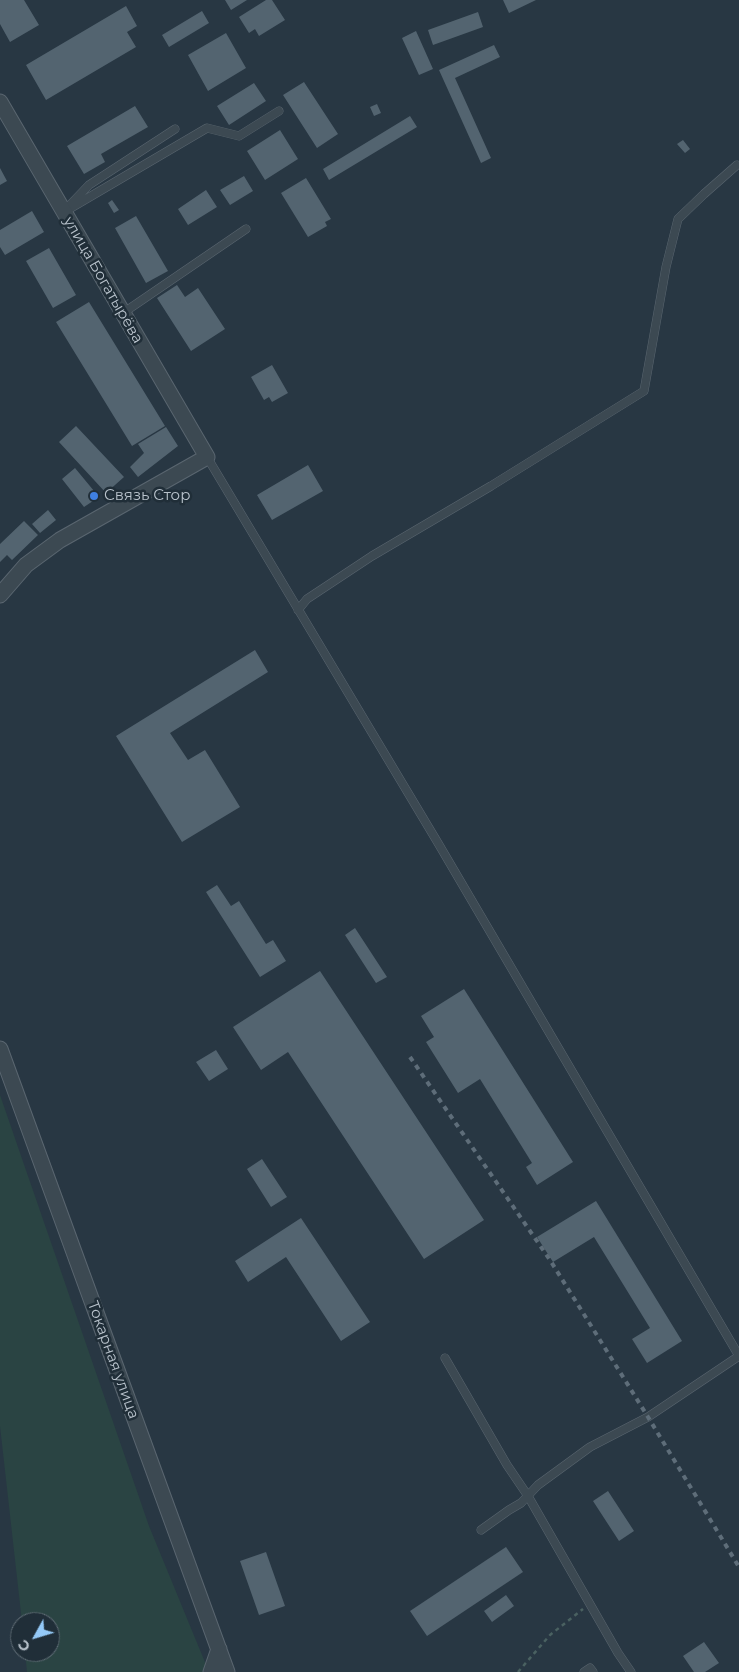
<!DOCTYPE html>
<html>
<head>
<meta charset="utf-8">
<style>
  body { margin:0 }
  #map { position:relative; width:739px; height:1672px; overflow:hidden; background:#283743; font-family:Montserrat,sans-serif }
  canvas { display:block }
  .north { position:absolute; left:10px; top:1612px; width:50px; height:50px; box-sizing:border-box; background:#202e38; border:1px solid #5d6a73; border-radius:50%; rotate:231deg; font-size:14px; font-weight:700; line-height:20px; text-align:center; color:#b9c3cc }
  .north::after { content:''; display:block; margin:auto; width:18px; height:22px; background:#94c9f7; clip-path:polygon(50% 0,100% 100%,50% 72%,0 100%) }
</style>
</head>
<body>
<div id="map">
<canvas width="739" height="1672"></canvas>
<div class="north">С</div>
</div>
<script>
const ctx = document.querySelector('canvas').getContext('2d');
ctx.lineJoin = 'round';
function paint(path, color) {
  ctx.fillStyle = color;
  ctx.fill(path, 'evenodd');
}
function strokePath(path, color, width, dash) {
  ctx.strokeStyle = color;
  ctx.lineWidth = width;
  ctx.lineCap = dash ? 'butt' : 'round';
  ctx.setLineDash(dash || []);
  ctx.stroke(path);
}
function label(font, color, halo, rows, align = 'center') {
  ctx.font = font + ' Montserrat,sans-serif';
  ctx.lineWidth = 5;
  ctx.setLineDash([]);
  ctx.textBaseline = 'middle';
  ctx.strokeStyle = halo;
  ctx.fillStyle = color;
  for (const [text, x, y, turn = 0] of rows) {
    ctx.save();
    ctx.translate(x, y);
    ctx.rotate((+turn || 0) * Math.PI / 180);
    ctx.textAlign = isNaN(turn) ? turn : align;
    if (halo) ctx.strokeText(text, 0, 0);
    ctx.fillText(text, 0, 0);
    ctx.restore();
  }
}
paint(new Path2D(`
  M0 1095 149 1526 209 1672H27L25 1652H50V1622H22L0 1426Z`), '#2a4443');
paint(new Path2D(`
  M0 0H24L39 25 10 42 0 24Z
  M225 0H247L231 10Z
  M266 0H272L285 20 259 36 255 29 249 33 239 17Z
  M503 0H536L509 13Z
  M126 6 137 26 127 32 136 47 46 100 26 65Z
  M202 11 209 23 169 47 162 35Z
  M478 12 483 27 433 45 428 30Z
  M416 31 433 69 419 75 402 38Z
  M226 33 246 68 208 91 188 55Z
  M494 45 500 57 455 78 491 158 481 163 439 70Z
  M304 82 338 134 317 148 283 95Z
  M254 83 266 101 229 125 217 106Z
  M377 104 381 113 374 116 370 107Z
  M135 106 148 127 101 154 105 162 84 174 67 146Z
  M410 116 417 127 329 180 323 169Z
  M280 130 298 159 265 180 247 151Z
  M683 140 690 149 685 153 677 144Z
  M0 168 7 181 0 185Z
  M244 176 253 191 230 205 220 190Z
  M306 178 331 219 325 222 327 226 308 237 281 193Z
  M206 190 217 207 188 225 178 209Z
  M112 200 119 210 114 213 108 203Z
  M32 211 44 232 5 255 0 247V230Z
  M136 216 168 271 146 283 115 228Z
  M49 248 76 295 53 308 26 261Z
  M177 285 185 297 198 288 225 329 191 351 157 298Z
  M89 302 165 426 132 446 56 322Z
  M272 365 288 393 272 402 269 397 264 400 251 377Z
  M76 426 124 477 106 493 59 442Z
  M166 427 178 446 138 477 130 467 144 453 138 444Z
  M308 465 323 491 272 520 257 495Z
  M75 468 99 497 84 507 62 479Z
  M48 510 56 520 40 533 32 524Z
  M24 521 38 535 12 560 7 555 0 562V544Z
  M255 650 268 672 170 733 188 760 205 750 240 807 182 842 116 736Z
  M217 885 231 906 239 901 266 944 273 940 286 961 260 977 206 892Z
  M355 928 387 977 376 983 345 935Z
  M320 971 484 1220 424 1259 288 1052 261 1070 233 1027Z
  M464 989 573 1162 537 1185 526 1167 532 1163 480 1079 458 1093 426 1042 434 1037 421 1016Z
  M216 1050 228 1069 209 1081 196 1062Z
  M262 1159 287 1197 271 1207 247 1169Z
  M596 1201 682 1341 647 1363 632 1339 650 1328 594 1237 553 1262 537 1237Z
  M301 1218 370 1322 341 1341 286 1257 248 1282 235 1261Z
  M608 1491 634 1531 619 1541 593 1501Z
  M506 1547 523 1572 427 1636 410 1611Z
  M266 1552 285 1606 259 1615 240 1561Z
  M506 1595 514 1606 492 1622 484 1611Z
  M704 1642 719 1663 705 1672H694L683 1656Z`), '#536470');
const lane = new Path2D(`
  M68 207 89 185 175 129
  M64 212 207 128 239 136 279 111
  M123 313 246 229
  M207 457 438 843 739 1356
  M298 610 307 599 372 556 491 486 644 391 666 267 678 219 704 194 737 165
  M445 1358 507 1465 528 1496 618 1653 631 1672
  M481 1530 509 1510 521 1503 538 1485 590 1447 648 1417 739 1356
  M584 1672 590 1668 593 1672`);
const street = new Path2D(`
  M0 102 207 457 60 540 26 565 0 595
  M0 1049 227 1672
  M211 1672 219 1649`);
strokePath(lane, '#5a6670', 9);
strokePath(street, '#5a6670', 17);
strokePath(new Path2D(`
  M518 1672 550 1635 583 1609`), '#4a6161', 2.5, [4, 4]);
strokePath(lane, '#3c4952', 8);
strokePath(street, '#3c4952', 15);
strokePath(new Path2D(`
  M410 1057 550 1260 648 1417 739 1567`), '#5e6d79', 4, [5, 5]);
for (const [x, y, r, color] of [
  [94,496,5,"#3f7fe0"]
]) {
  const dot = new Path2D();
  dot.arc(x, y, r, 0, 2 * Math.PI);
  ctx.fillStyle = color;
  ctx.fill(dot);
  strokePath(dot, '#202e38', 2);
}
label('15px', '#b9c3cc', '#202e38', [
  ["улица Богатырёва",103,280,60],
  ["Токарная улица",113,1360,70]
]);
label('15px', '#b9c3cc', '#202e38', [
  ["Связь Стор",104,496]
], 'left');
</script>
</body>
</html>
